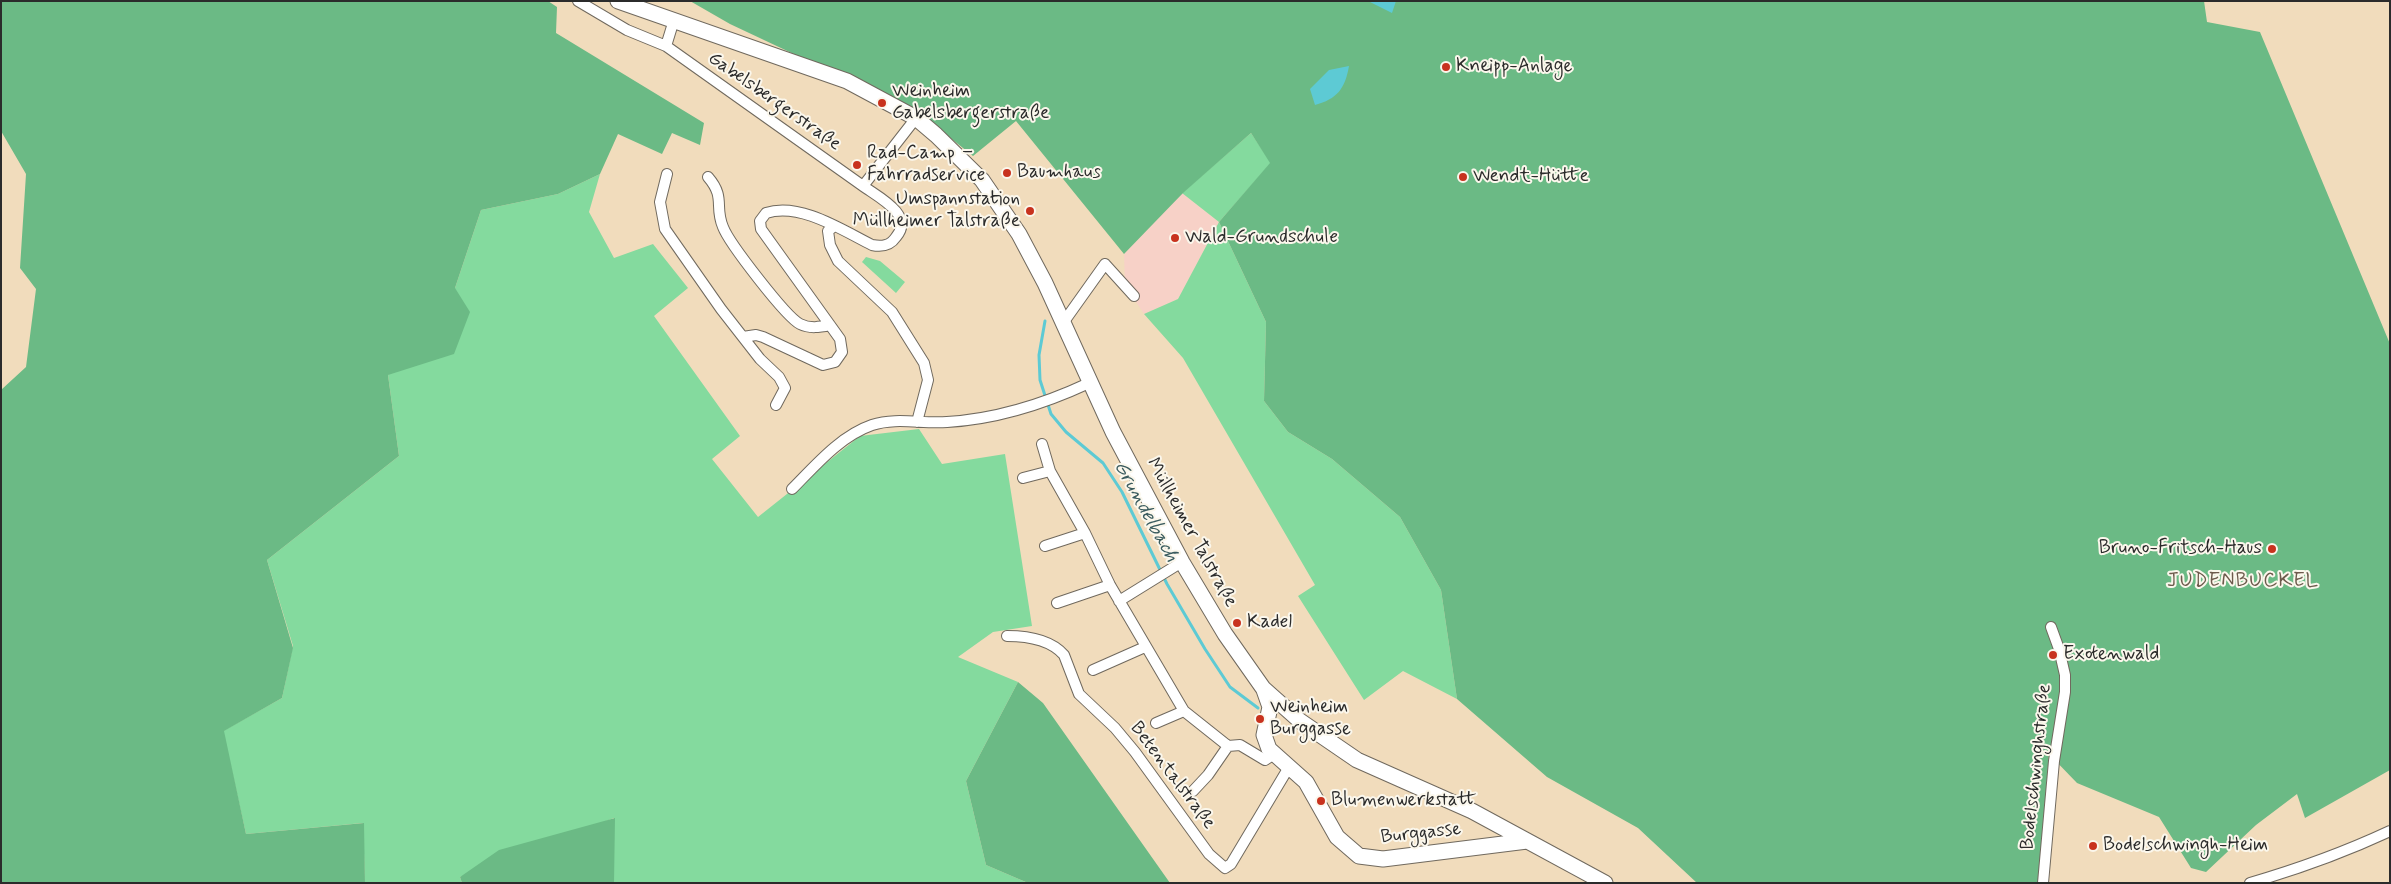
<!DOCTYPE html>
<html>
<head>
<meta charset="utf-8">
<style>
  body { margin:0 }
  #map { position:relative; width:2391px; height:884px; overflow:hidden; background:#f1dcbc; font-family:Mynerve,sans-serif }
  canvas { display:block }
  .frame { position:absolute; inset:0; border:2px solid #2b2b2b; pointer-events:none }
</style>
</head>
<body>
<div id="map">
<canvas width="2391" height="884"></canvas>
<div class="frame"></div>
</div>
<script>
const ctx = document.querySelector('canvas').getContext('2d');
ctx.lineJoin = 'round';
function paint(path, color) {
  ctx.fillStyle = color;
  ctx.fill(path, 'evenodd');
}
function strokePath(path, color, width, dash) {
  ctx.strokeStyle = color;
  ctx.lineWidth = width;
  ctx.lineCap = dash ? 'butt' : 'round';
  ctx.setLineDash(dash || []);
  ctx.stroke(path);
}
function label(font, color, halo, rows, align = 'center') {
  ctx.font = font + ' Mynerve,sans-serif';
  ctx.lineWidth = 4;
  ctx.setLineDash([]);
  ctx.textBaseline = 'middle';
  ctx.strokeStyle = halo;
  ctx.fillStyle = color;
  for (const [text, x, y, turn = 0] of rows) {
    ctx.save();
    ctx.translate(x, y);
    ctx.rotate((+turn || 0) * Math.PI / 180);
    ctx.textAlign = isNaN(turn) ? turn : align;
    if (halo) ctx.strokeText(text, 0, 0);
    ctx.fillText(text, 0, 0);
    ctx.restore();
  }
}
paint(new Path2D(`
  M1182 193 1219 222 1178 299 1144 314 1125 285 1124 254Z`), '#f7d1c7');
paint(new Path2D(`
  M1251 133 1271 163 1219 222 1266 322 1264 401 1288 432 1332 459 1400 517 1441 590 1457 699 1403 671 1364 700 1298 596 1315 585 1183 358 1144 314 1178 299 1219 222 1182 193Z
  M600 174 589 212 614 258 653 244 688 288 654 316 740 436 712 459 758 517 860 436 919 429 942 464 1005 454 1032 626 993 632 958 657 1018 682 966 781 986 865 1028 883H614V818L460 877 462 883H365L363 823 246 834 223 731 282 698 293 646 267 560 399 456 388 375 455 288 481 210 558 194Z
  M866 257 880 261 905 282 896 293 862 262Z`), '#84da9e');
paint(new Path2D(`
  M1 1H548L557 7 556 33 704 123 700 145 672 133 662 154 618 134 600 174 558 194 481 210 455 288 470 312 454 354 388 375 399 456 267 560 293 648 282 698 224 731 246 834 364 823 365 883H1V390L26 367 36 289 20 268 26 174 1 131Z
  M690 1H2204L2207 22 2260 32 2390 344V770L2305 818 2297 794 2256 825 2206 872 2191 868 2159 817 2077 783 2049 754 2041 848 2042 883H1697L1638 828 1547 777 1457 699 1441 590 1400 517 1332 459 1288 432 1264 401 1266 322 1219 222 1270 163 1251 133 1183 193 1124 254 1016 121 973 156 919 113 730 24Z
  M1018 682 1043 703 1170 883H1028L986 865 966 781Z
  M615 818 614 883H462L460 877 499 850Z`), '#6bba85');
paint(new Path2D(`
  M1368 1H1396L1392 13Z
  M1349 66C1345 89 1337 99 1315 105L1310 89 1329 70Z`), '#5dcad4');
strokePath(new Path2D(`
  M1045 321 1039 355 1040 380 1051 414 1066 432 1103 463 1122 492 1167 584 1205 649 1230 687 1258 708`), '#5dcad4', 3);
const street = new Path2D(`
  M578 1 627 30 666 46 863 186C878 197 915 215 896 237 890 246 882 247 872 245 842 230 800 202 766 213L760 221 761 229 840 339 842 352 835 362 823 365 763 337 756 335 743 337
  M666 46 674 20
  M667 174 660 202 665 229 721 309 760 359 779 377 785 388 776 405
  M708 177C726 198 714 206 723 227 729 243 786 317 800 324 810 329 820 327 830 325
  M863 186 916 118
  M833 227 828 231 830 245 838 261 892 312 924 363 928 380 917 422
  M1063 323 1105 264 1134 296
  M1042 444 1050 471 1085 533 1110 585 1184 711 1228 746 1240 745 1265 760 1274 754
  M1023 478 1050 471
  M792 489C815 466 840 436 872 425 896 417 922 424 947 422 998 419 1044 404 1089 383
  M1045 546 1085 533
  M1119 601 1182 562
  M1057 603 1110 585
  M1007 636C1026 636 1050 639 1064 655L1079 694 1115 728 1135 752 1209 854 1225 868 1231 864 1289 767
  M1093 670 1145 647
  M1156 723 1184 711
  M1193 791 1208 775 1228 746
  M2043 883 2054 761 2065 692V675L2059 649 2051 627
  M2250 883C2298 869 2345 852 2390 831`);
const secondary = new Path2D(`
  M618 1 847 81 916 118 936 135 982 180 1019 234 1045 283 1113 432 1182 562 1225 634 1263 688 1300 721 1357 760 1472 811 1605 883
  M1264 690 1270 707 1264 735 1269 749 1306 782 1337 837 1359 856 1383 859 1527 841`);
strokePath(street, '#70695e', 12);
strokePath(secondary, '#70695e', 17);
strokePath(street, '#fff', 10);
strokePath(secondary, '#fff', 15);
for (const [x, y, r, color] of [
  [1446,67,5,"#c8321e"],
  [882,103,5,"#c8321e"],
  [857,165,5,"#c8321e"],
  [1007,173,5,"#c8321e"],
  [1463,177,5,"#c8321e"],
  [1030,211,5,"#c8321e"],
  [1175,238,5,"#c8321e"],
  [2272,549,5,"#c8321e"],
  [1237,623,5,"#c8321e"],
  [2053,655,5,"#c8321e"],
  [1260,719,5,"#c8321e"],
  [1321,801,5,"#c8321e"],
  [2093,846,5,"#c8321e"]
]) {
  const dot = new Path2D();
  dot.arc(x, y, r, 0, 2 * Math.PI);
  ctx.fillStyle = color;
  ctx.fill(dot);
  strokePath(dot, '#fbf7ec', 2);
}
label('19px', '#2b2b2b', '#fbf7ec', [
  ["Kneipp-Anlage",1456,67],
  ["Weinheim",892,92],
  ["Gabelsbergerstraße",892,114],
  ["Rad-Camp –",867,154],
  ["Fahrradservice",867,176],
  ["Baumhaus",1017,173],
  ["Wendt-Hütte",1473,177],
  ["Umspannstation",1020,200,"right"],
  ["Müllheimer Talstraße",1020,222,"right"],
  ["Wald-Grundschule",1185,238],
  ["Bruno-Fritsch-Haus",2262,549,"right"],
  ["Kadel",1247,623],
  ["Exotenwald",2063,655],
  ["Weinheim",1270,708],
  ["Burggasse",1270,730],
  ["Blumenwerkstatt",1331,801],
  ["Bodelschwingh-Heim",2103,846]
], 'left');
label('19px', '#2b2b2b', '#fbf7ec', [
  ["Gabelsbergerstraße",774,102,35],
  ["Müllheimer Talstraße",1191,533,61],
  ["Bodelschwinghstraße",2037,767,-84],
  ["Betentalstraße",1172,776,53],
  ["Burggasse",1421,834,-6]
]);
label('italic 20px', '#3a5b5e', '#fbf7ec', [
  ["Grundelbach",1145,512,61]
]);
ctx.letterSpacing = '1px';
label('20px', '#6d5a4c', '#fbf7ec', [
  ["JUDENBUCKEL",2243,582]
]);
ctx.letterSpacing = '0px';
</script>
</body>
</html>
